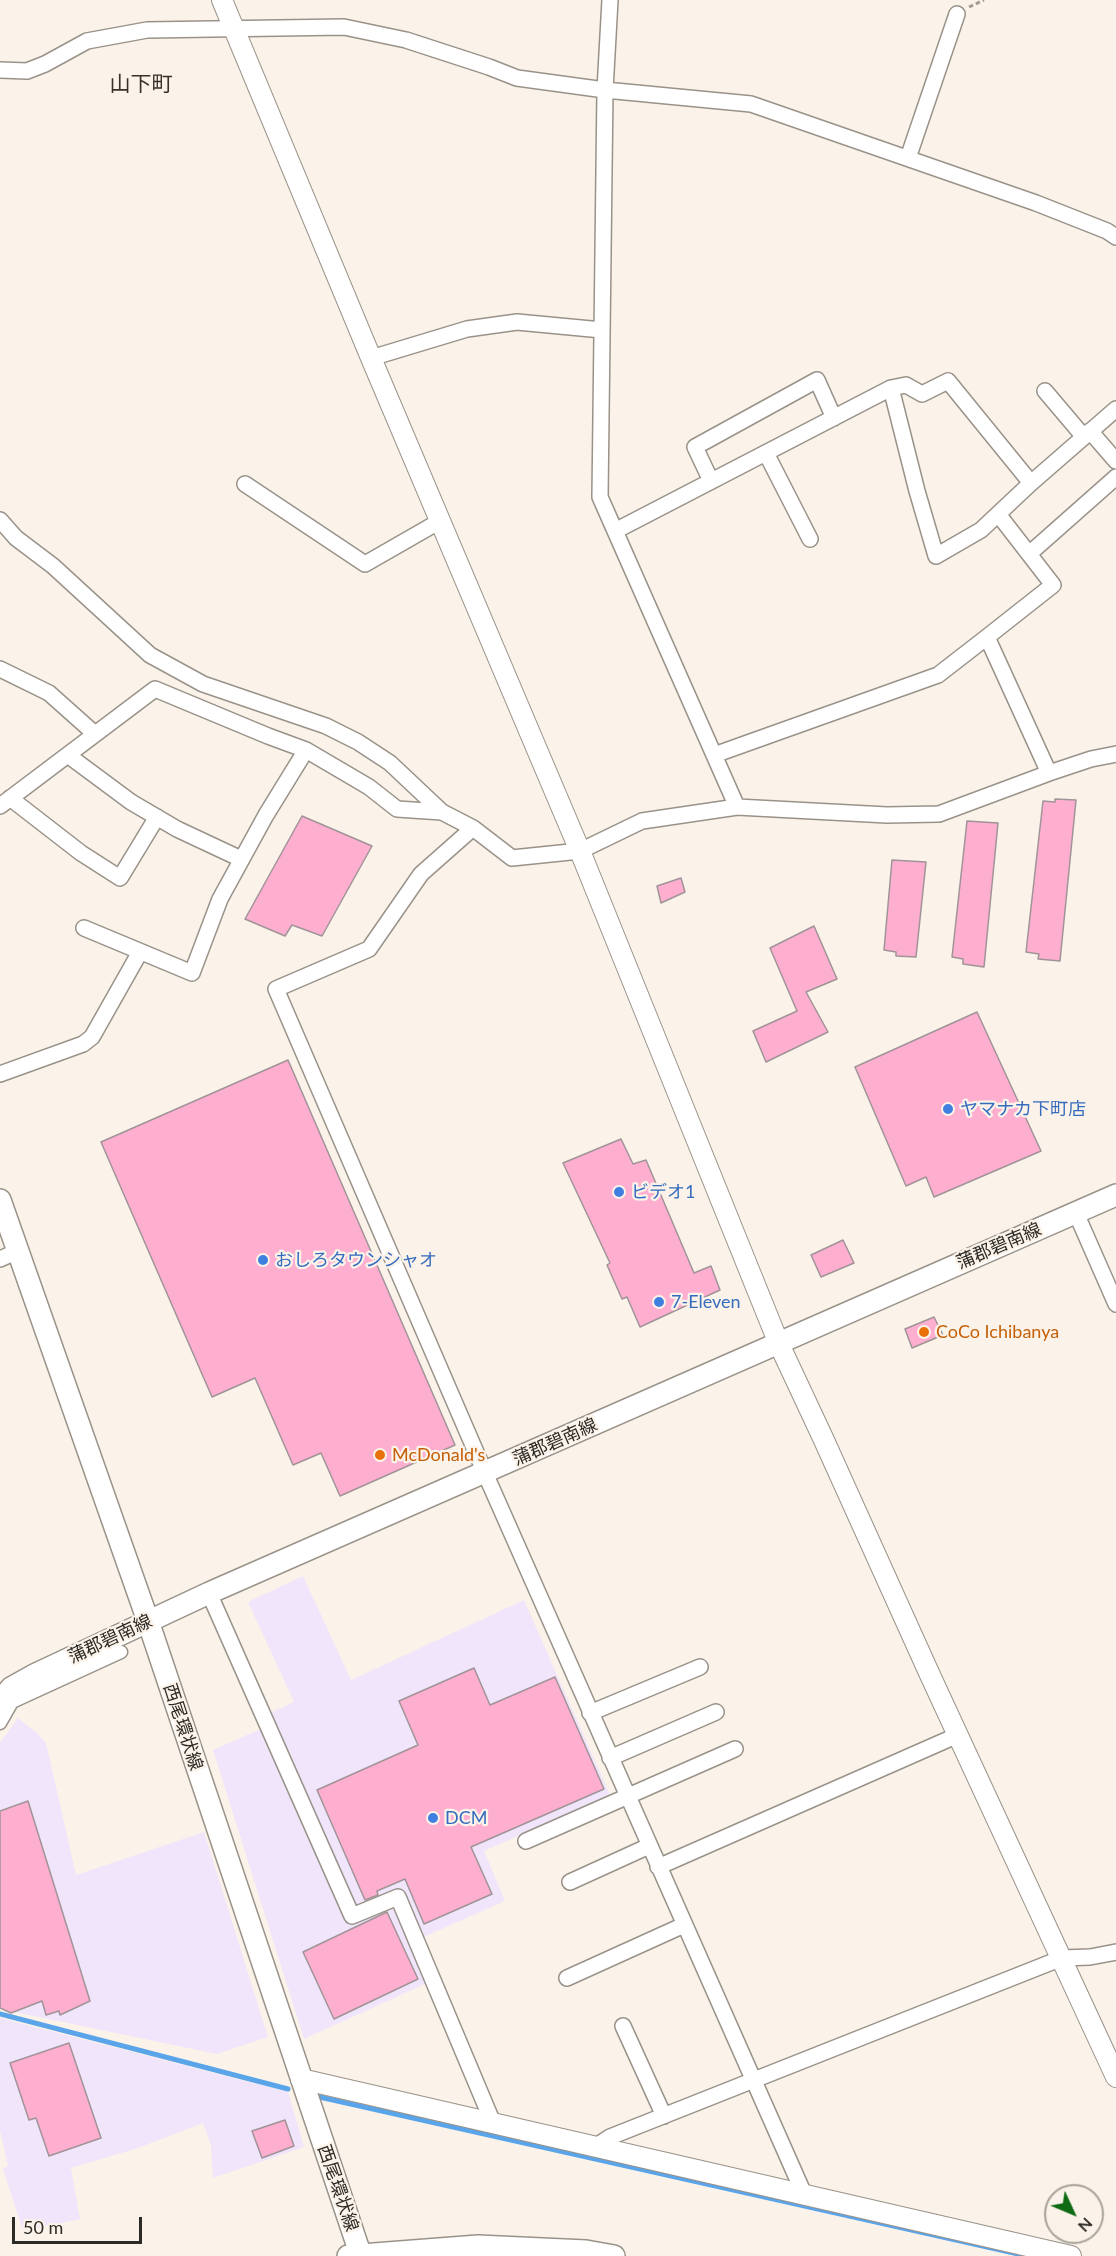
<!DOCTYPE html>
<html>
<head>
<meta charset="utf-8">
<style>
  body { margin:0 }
  #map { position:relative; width:1116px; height:2256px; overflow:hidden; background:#fbf3e9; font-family:Lato,sans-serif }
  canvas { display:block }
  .north { position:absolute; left:1044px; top:2184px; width:60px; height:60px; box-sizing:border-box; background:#fbf3e9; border:2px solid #a8a39b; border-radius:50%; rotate:134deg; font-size:16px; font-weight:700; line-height:24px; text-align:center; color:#2c2a26 }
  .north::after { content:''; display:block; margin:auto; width:21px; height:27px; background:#0f6a14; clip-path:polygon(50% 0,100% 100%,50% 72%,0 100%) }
  .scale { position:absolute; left:12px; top:2217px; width:130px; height:27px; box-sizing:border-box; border:3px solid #2c2a26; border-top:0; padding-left:8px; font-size:18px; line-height:21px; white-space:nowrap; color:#2c2a26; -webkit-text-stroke:4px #fbf3e9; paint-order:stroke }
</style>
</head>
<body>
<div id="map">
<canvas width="1116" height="2256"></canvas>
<div class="north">N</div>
<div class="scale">50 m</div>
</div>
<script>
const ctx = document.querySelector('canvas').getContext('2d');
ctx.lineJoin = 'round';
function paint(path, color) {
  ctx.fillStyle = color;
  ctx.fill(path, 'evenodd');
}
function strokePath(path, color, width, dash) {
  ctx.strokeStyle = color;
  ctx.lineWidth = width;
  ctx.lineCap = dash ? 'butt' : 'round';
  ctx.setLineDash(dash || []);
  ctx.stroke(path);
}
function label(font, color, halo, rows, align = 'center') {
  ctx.font = font + ' Lato,"Noto Sans JP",sans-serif';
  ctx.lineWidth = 4.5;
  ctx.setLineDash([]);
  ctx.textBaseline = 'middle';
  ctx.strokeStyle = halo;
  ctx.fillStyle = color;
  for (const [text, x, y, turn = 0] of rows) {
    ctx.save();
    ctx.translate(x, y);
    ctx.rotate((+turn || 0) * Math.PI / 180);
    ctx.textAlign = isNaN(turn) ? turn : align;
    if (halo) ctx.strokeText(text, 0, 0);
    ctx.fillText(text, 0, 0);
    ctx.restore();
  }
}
paint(new Path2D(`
  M303 1576 351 1680 524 1600 610 1795 484 1851 505 1901 410 1943 427 1983 304 2039 213 1750 272 1724 268 1714 294 1702 248 1602Z
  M18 1718 37 1733 46 1743 76 1875 204 1832 268 2037 217 2054 0 2009V1743Z
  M0 2018 288 2092 304 2147 213 2178 211 2145 203 2123 138 2148 71 2168 80 2219 23 2231 3 2169 8 2166 0 2131Z`), '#f0e5fa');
strokePath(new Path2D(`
  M0 2014 288 2089
  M315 2096 1027 2256`), '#5aa5ea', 5);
const building = new Path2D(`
  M1055 799 1076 800 1060 961 1038 959 1039 954 1026 952 1043 801 1055 802Z
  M302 816 372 846 322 936 292 925 285 936 245 919Z
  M967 821 998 823 984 967 963 964V959L952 957Z
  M892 860 926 862 916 957 896 956V952L884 950Z
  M681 878 685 892 661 903 657 886Z
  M814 926 837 979 806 992 828 1032 766 1062 753 1031 797 1011 770 948Z
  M977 1012 1041 1151 934 1197 926 1177 906 1186 855 1067Z
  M288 1060 455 1445 340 1496 321 1453 293 1465 255 1378 212 1397 101 1142Z
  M621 1139 633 1164 646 1160 694 1273 711 1266 720 1290 640 1327 627 1297 622 1299 607 1265 610 1263 563 1163Z
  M843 1240 854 1263 821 1277 811 1255Z
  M934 1317 943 1335 912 1348 905 1329Z
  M474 1668 490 1705 555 1677 604 1789 471 1847 492 1894 424 1924 405 1879 377 1891 378 1895 365 1900 317 1790 418 1745 399 1701Z
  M28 1801 90 2001 60 2015 59 2011 46 2015 42 2001 11 2013 0 2008V1811Z
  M387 1912 418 1979 334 2019 303 1952Z
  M69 2043 101 2138 49 2156 36 2118 29 2120 10 2063Z
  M285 2120 294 2146 262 2158 252 2131Z`);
paint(building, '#feaece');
strokePath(building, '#a09498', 1.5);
const pedestrian = new Path2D(`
  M0 1723 12 1702 121 1652`);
const minor = new Path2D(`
  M610 0 605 90 600 497 737 807
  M0 70 27 71 45 64 87 41 147 30 344 27 406 40 489 67 517 78 605 90 751 104 1036 203 1107 231 1116 237
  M908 158 957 14
  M371 358 467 329 517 322 602 330
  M891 388 917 491 936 556 981 530 1031 483 1116 409
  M1045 391 1084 437
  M1090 431 1116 461
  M766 453 810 539
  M711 481 695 447 817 380 834 418
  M245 484 365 564 440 521
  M998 514 1053 585 987 637 1049 773
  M0 520 16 538 53 566 150 655 203 684 326 726 358 742 390 763 442 812 473 828 512 858 580 851 642 821 737 807 887 815 939 814 1049 773 1091 759 1116 754
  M615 531 891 388 906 385 922 394 948 381 1031 483
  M1029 554 1116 477
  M0 669 49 693 95 734
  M714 755 938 675 987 637
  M69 756 131 802 177 829 241 859
  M10 798 81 853 120 878 157 817
  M0 806 155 689 268 736 306 750 369 787 397 809 442 812
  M473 828 421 874 369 949 276 989 485 1473 804 2194
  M84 928 192 973 220 899 266 815 306 750
  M0 1074 83 1044 92 1037 140 952
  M1076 1213 1116 1304
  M0 1259 18 1251
  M209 1593 352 1916 398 1897 493 2123
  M590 1713 700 1667
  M610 1758 716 1712
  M526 1841 735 1749
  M658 1867 958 1735
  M570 1882 649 1846
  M567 1978 684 1925
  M623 2026 664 2116
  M595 2147 610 2137 1062 1958 1090 1957 1116 1952`);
const tertiary = new Path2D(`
  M222 0 371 358 580 851 779 1344 823 1438 930 1675 1116 2077
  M301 2079 1071 2256`);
const secondary = new Path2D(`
  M0 1200 148 1621 361 2256
  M0 1701 11 1688 36 1674 209 1593 1116 1195
  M348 2256 478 2246 586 2251 614 2256`);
strokePath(pedestrian, '#999289', 15);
strokePath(minor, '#999289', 18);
strokePath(tertiary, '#999289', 22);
strokePath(secondary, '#999289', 24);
strokePath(new Path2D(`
  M969 7 984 0`), '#a19c94', 3, [4.5, 3]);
strokePath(pedestrian, '#fff', 12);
strokePath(minor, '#fff', 15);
strokePath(tertiary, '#fff', 20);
strokePath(secondary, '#fff', 21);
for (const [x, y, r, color] of [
  [948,1109,6,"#3f7fe0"],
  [619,1192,6,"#3f7fe0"],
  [263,1260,6,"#3f7fe0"],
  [659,1302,6,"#3f7fe0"],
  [924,1332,6,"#e8710a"],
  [380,1455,6,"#e8710a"],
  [433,1818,6,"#3f7fe0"]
]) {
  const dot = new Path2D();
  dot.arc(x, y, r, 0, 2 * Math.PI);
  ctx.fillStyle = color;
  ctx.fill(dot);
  strokePath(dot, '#fbf3e9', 2);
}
label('18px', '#366cbe', '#fbf3e9', [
  ["ヤマナカ下町店",960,1109],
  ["ビデオ1",631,1192],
  ["おしろタウンシャオ",275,1260],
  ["7-Eleven",671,1302],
  ["DCM",445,1818]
], 'left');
label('18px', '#2c2a26', '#fbf3e9', [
  ["蒲郡碧南線",999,1246,-23],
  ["蒲郡碧南線",555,1442,-24],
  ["蒲郡碧南線",110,1639,-25],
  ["西尾環状線",183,1727,72],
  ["西尾環状線",338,2188,71]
]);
label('18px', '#c56008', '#fbf3e9', [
  ["CoCo Ichibanya",936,1332],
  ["McDonald's",392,1455]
], 'left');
label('21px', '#37312a', '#fbf3e9', [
  ["山下町",141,84]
]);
</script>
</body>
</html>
